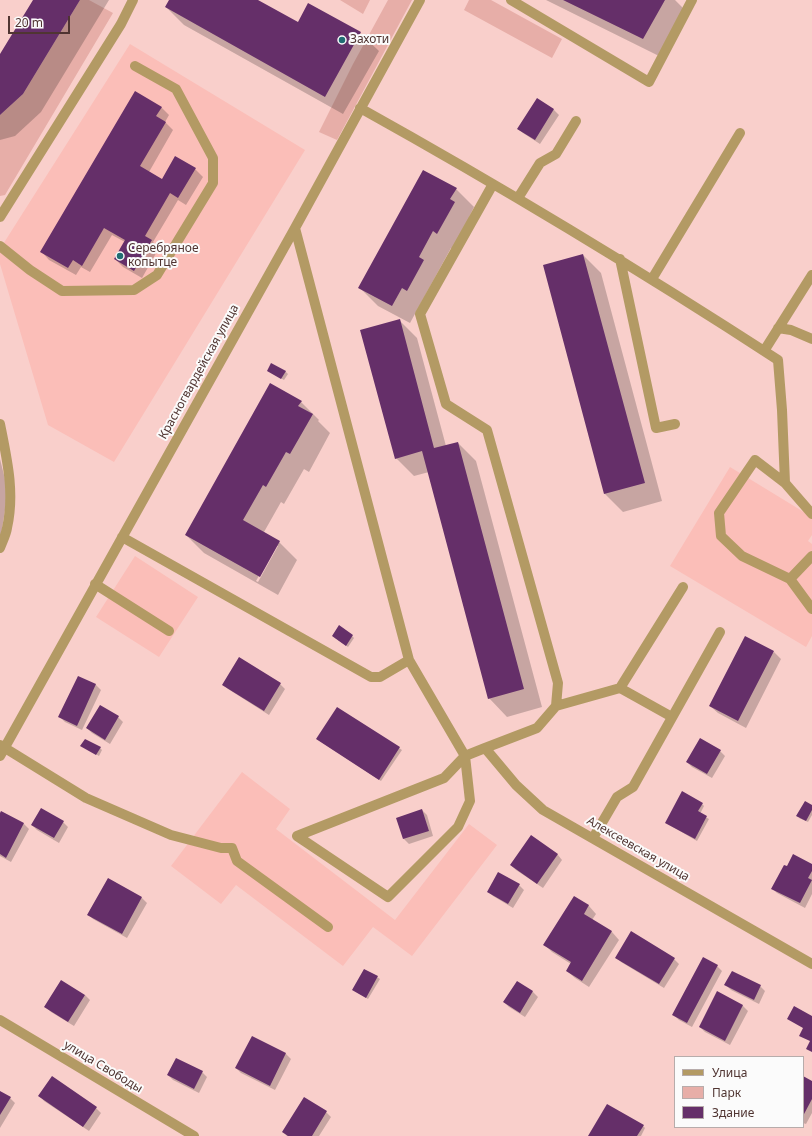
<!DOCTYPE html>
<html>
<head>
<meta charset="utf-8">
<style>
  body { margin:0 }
  #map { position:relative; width:812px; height:1136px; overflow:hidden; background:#f9cfcb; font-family:"Noto Sans",sans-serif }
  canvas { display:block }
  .legend { position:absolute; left:674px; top:1056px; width:130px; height:72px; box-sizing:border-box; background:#fbfbfb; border:1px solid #b7acab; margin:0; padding:5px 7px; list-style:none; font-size:12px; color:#503532 }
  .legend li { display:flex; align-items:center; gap:8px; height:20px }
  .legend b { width:20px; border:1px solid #b7acab }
  .scale { position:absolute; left:8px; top:16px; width:62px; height:18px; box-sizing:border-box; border:2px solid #503532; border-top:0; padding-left:5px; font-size:12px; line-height:14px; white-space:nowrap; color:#503532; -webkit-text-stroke:3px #fbfbfb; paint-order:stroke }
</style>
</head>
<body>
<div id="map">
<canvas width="812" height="1136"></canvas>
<ul class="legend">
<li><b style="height:5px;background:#b39a64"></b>Улица</li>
<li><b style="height:11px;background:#e7aea8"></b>Парк</li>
<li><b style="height:11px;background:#652f69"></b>Здание</li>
</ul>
<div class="scale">20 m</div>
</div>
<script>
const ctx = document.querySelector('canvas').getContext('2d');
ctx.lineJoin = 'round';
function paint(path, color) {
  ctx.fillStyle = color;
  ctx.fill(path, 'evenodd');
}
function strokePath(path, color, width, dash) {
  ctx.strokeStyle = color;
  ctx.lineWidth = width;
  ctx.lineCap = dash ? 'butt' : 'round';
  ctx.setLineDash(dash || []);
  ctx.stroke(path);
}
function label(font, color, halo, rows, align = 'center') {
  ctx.font = font + ' "Noto Sans",sans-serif';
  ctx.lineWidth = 4;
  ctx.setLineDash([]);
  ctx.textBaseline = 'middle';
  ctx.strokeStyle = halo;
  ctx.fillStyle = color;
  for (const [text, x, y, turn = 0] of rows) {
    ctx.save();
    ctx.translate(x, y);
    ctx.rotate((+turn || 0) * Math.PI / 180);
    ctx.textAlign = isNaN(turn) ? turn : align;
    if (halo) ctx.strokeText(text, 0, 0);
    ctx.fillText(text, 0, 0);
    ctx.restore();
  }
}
paint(new Path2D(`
  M130 44 305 150 114 462 48 425 0 264V249Z
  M730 467 812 517V535L808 541 812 544V636L806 647 670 566Z
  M135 556 198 597 159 657 96 617Z
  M242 772 290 809 276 829 395 920 469 824 497 845 412 956 373 927 343 966 236 885 221 904 171 866Z`), '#fbbeb8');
paint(new Path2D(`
  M80 0H89L113 13 5 195 0 196V115L23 94Z
  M340 0H370L363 14Z
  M388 0H412L337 140 319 132 353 64Z
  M469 0H491L562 39 552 58 464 10Z`), '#e7aea8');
paint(new Path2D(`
  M34 0H109L41 112 15 136 0 140V56Z
  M170 0H256L298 24 309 4 360 33 379 51 343 114 184 25 166 7Z
  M546 0H675L686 11 661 57Z
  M537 99 554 110 559 115 540 144 523 133 518 129Z
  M161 107 169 115 165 122 173 130 149 172 162 180 195 169 203 177 186 205 178 200 153 242 159 248 142 278 123 267 115 259 125 242 112 235 90 272 81 267 76 275 49 260 42 252Z
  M456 189 474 207 469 217 472 221 456 251 451 248 410 323 378 306 360 288Z
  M583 255 601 273 662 501 623 512 605 494Z
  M399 320 417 338 446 446 458 443 476 461 542 707 507 717 489 698 429 472 414 476 396 458Z
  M268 371H285L288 374 284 380Z
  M301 402 319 420 318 421 330 433 309 472 304 469 284 504 281 502 264 532 279 542 297 560 278 595 204 553 186 535ZM276 546H278L258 582 256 581Z
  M0 459 8 491 0 542Z
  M352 636 354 638 348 647 335 638Z
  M774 652 781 659 746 728 718 713 710 706Z
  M78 677 96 685 101 690 82 730 65 722 60 717Z
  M223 684H280L285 689 269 715 228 689Z
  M118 717 123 722 110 744 92 733 87 728Z
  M317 739 399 748 402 750 381 781Z
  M82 746 100 748 102 750 99 756Z
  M720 751 725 756 712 778 692 767 687 762Z
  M702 804 704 806 700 814 709 819 697 841 666 823Z
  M812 806V815L808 822 799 818Z
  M422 810 427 815 433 836 409 844 404 839 397 818Z
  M2 812 24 824 29 829 11 862 0 856V815Z
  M63 822 68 827 59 843 37 830 32 825Z
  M531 836 558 855 562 860 543 888 516 870 511 865Z
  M812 865V894L805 908 777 893 772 888Z
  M108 879 142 898 147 903 127 938 93 919 88 914Z
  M519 885 524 890 513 908 493 896 488 891Z
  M575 897 589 906 596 914 592 920 612 932 619 940 589 987 575 978 567 971 571 964 552 952 545 945Z
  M616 957 674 959 679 964 664 988 621 962Z
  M717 966 722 971 692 1027 679 1020 674 1015Z
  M377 977 380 979 368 999 353 990Z
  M517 982 533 992 538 997 525 1017 509 1007 504 1002Z
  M726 985 760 986 765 991 759 1004 731 990Z
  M718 993 743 1006 748 1011 730 1045 705 1032 700 1027Z
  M85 995 90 1000 74 1026 51 1012 46 1007Z
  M252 1037 286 1054 291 1059 275 1090 241 1073 236 1068Z
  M202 1072 207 1077 199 1093 173 1080 168 1075Z
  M803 1077 812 1082V1113L806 1124 803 1123Z
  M52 1078 96 1108 101 1113 89 1131 44 1101 40 1096Z
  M0 1092 10 1098 15 1103 0 1128Z
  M326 1112 331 1117 319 1136H287L284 1132Z
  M643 1126 645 1128 641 1136H589Z`), '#0003');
paint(new Path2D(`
  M33 0H80L23 94 0 115V54Z
  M169 0H258L298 22 308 3 361 32 325 97 165 7Z
  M563 0H665L643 39Z
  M135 91 162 107 156 116 166 122 140 166 162 179 175 156 196 168 178 198 170 193 145 236 152 240 134 271 114 259 125 240 104 228 82 266 73 260 68 268 40 252Z
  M537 98 554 109 535 140 517 129Z
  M423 170 457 188 450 199 455 202 437 234 433 231 419 257 424 260 407 291 402 288 392 306 358 288Z
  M583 254 645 483 604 494 543 265Z
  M400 319 434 448 458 442 524 689 488 699 422 451 395 459 360 330Z
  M271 363 286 371 281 379 267 371Z
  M270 383 302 401 298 406 313 414 290 454 286 452 266 487 263 485 243 520 280 541 260 577 185 535Z
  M339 625 353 635 346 646 332 636Z
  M745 636 774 651 738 721 709 706Z
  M239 657 281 683 264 711 222 685Z
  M78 676 96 684 77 726 58 717Z
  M100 705 119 716 105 740 86 728Z
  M337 707 400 747 379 780 316 739Z
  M700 738 721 750 707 774 686 762Z
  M85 739 101 747 96 755 80 746Z
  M682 791 703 803 698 811 707 816 695 839 665 823Z
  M805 801 812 805V810L806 821 796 816Z
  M41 808 64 821 54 838 31 825Z
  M422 809 429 831 403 839 396 818Z
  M1 811 24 823 6 858 0 854V813Z
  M531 835 558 854 537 884 510 865Z
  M793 854 812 864V871L808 878 812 880 800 903 771 889 784 865 787 866Z
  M498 872 520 884 508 904 487 892Z
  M108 878 142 897 122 934 87 915Z
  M574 896 589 905 584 914 612 931 582 981 566 971 571 962 543 945Z
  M631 931 675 958 659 984 615 958Z
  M703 957 718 965 687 1023 672 1015Z
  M364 969 378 976 366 998 352 990Z
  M732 971 761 985 754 1000 724 985Z
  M61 980 85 995 68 1022 44 1007Z
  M517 981 533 991 520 1013 503 1002Z
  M717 991 743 1005 725 1041 699 1027Z
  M794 1006 812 1016V1052L806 1049 810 1041 799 1036 803 1028 787 1019Z
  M252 1036 286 1053 270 1086 235 1068Z
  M176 1058 203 1071 194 1089 167 1075Z
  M52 1076 97 1107 83 1127 38 1096Z
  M803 1076 812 1081V1099L803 1116Z
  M0 1091 11 1097 0 1115Z
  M304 1097 327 1111 312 1136H288L282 1132Z
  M607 1104 644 1125 637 1136H588Z`), '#652f69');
strokePath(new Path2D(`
  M511 0 649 82 692 0
  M360 108C502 187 641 271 778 360L782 410 785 483
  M518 198 540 163 556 154 576 121
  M0 217 121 24 133 0
  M295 228 409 660 465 756 470 801 458 827 388 897 297 836
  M0 246 30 270 62 291 134 290 157 275 213 183V158L176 89 135 66
  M620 259 656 428 675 424
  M652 279 740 133
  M778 328 791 330 812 339
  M764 351 812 275
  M0 424C7 459 15 493 7 528 6 535 2 542 0 548
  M812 514 785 483 755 460 719 513 721 536 742 556 790 579 812 609
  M122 537 371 677H380L409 660
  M790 579 812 556
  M95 584 169 631
  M620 688 672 717
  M556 706 620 688 683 587
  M0 745 86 798 171 835 221 848H232L237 861 328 927
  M485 748 537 728 556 706 558 683 487 430 446 404 420 314 493 184
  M0 756 295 228 420 0
  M297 836 444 778 465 756 485 748 516 785 543 810 812 964
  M593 838 617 797 633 787 720 632
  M0 1020 194 1136`), '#b39a64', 10);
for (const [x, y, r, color] of [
  [342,40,4,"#216c73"],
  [120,256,4,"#216c73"]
]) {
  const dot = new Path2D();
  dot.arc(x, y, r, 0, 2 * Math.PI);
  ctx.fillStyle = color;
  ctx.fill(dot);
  strokePath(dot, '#fbfbfb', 1.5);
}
label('12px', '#503532', '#fbfbfb', [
  ["Захоти",350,40],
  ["Серебряное",128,249],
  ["копытце",128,263]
], 'left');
label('12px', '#503532', '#fbfbfb', [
  ["Красногвардейская улица",199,372,-61],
  ["Алексеевская улица",638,849,30],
  ["улица Свободы",103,1067,31]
]);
</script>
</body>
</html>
